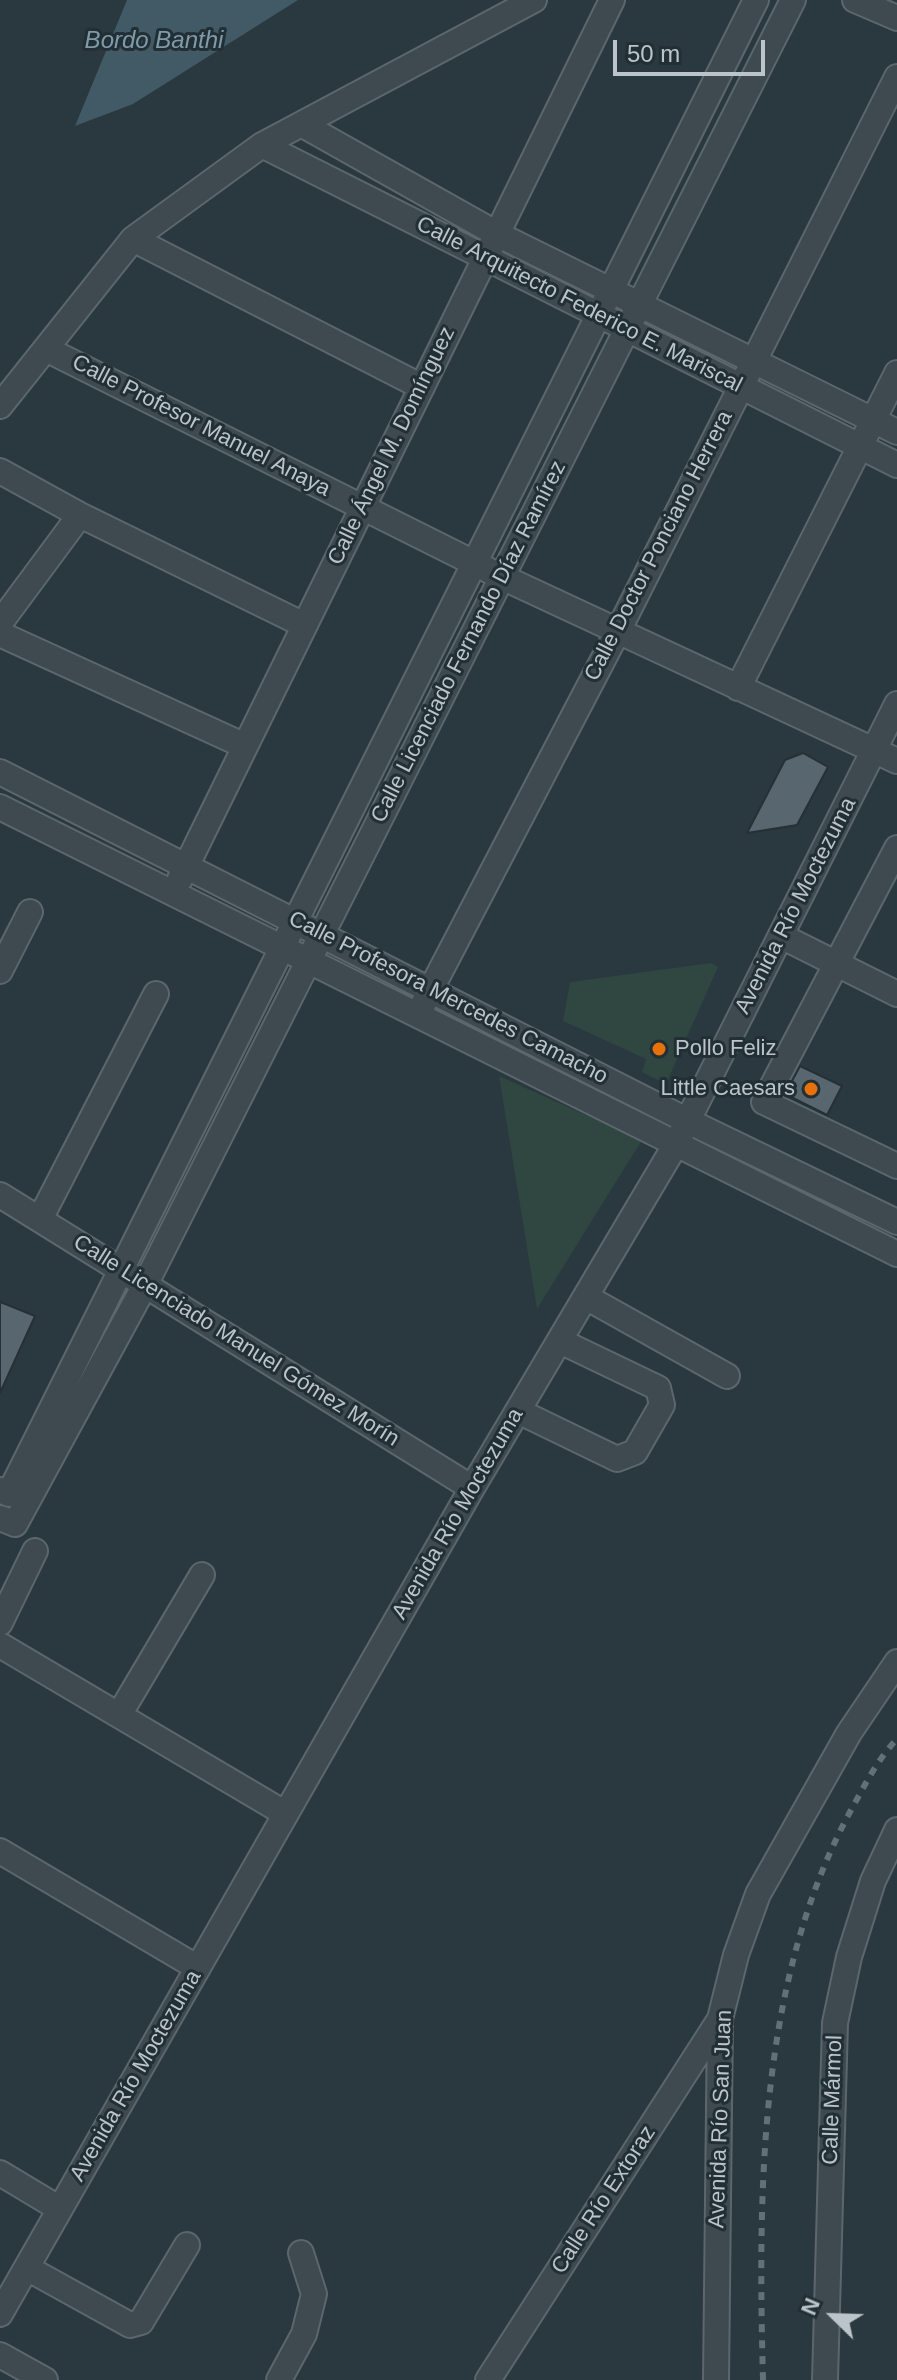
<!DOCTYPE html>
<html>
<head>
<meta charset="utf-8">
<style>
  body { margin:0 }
  #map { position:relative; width:897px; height:2380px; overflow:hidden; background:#2a383f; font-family:Helvetica,sans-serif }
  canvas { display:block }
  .north { position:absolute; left:793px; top:2276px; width:80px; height:80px; -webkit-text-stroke:6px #222f35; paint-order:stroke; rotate:293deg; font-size:22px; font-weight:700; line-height:32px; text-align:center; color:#bac4ca }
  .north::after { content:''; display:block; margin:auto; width:28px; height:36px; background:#bac4ca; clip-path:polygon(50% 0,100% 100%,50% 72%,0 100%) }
  .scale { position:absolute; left:613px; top:40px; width:152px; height:36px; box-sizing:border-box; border:4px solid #bac4ca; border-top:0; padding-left:10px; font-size:24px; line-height:28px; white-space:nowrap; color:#bac4ca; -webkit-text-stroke:6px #222f35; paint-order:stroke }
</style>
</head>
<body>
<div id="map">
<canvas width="897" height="2380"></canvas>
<div class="north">N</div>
<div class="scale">50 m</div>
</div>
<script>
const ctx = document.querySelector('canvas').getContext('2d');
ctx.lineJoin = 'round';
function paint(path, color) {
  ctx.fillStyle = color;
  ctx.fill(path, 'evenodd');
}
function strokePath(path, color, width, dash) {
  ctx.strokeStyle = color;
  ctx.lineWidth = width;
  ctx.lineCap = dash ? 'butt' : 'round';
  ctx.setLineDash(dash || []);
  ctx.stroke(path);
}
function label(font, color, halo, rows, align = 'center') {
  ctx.font = font + ' Helvetica,sans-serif';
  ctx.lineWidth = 6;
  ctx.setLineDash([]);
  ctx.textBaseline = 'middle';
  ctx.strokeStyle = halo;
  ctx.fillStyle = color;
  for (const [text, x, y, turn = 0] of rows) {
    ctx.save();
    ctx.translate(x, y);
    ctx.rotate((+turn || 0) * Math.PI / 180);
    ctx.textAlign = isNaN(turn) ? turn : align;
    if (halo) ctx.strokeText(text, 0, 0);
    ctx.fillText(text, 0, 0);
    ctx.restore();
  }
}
paint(new Path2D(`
  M711 963 718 967 666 1084 642 1072 646 1059 563 1021 570 982Z
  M499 1076 642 1140 537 1309Z`), '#304641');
paint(new Path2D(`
  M127 0H298L133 104 75 126Z`), '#415a66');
const building = new Path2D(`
  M803 753 828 767 797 825 747 833 785 760Z
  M800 1066 842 1086 827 1115 785 1094Z
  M0 1302 35 1316 0 1393Z`);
paint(building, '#58676f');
strokePath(building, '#243137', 2);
const minor = new Path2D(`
  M855 0 897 18
  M303 125 497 234 897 432
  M262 145 897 465
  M133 239 422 387
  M48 350 502 577 897 761
  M0 406 133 239 262 145 534 0
  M0 471 80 515 304 625
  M0 623 80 515
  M0 634 245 746
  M738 688 897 373
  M0 772 688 1121 897 1222
  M0 807 897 1254
  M897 848 764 1102 897 1166
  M180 879 612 0
  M781 936 897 994
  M0 971 30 912
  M418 1014 619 629 897 77
  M0 1195 472 1488
  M40 1219 156 994
  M586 1297 727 1376
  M518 1411 617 1459 635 1452 662 1405 658 1388 560 1341
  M0 1490 9 1494 756 0
  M0 1518 15 1524 145 1285 793 0
  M0 1623 35 1551
  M0 1645 286 1814
  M119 1715 202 1575
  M0 1851 198 1968
  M0 2173 60 2209
  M27 2268 130 2325 141 2322 187 2245
  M0 2314 472 1488 676 1144 897 704
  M0 2355 45 2380
  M279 2380 304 2334 314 2294 301 2253
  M488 2380 720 2019
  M716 2380 720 2019 736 1955 758 1894 849 1733 897 1662
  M825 2380 835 2023 849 1957 873 1881 897 1830`);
strokePath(minor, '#5b676d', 28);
strokePath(minor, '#3e4950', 24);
strokePath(new Path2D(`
  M763 2380C758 2191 758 1981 851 1810 865 1785 877 1760 897 1739`), '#627078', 6, [8, 8]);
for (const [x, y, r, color] of [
  [659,1049,8,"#e8710a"],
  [811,1089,8,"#e8710a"]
]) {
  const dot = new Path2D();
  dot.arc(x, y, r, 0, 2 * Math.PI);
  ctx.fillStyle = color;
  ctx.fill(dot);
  strokePath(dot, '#222f35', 3);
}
label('22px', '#bac4ca', '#222f35', [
  ["Calle Arquitecto Federico E. Mariscal",579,305,27],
  ["Calle Profesor Manuel Anaya",201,426,27],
  ["Calle Ángel M. Domínguez",392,446,-64],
  ["Calle Doctor Ponciano Herrera",659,546,-63],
  ["Calle Licenciado Fernando Díaz Ramírez",469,642,-63],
  ["Avenida Río Moctezuma",796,906,-63],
  ["Calle Profesora Mercedes Camacho",448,998,27],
  ["Calle Licenciado Manuel Gómez Morín",236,1341,32],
  ["Avenida Río Moctezuma",458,1514,-60],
  ["Avenida Río Moctezuma",136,2076,-60],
  ["Calle Mármol",833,2100,-88],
  ["Avenida Río San Juan",721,2119,-88],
  ["Calle Río Extoraz",604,2200,-57]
]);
label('22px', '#bac4ca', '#222f35', [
  ["Pollo Feliz",675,1049],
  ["Little Caesars",795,1089,"right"]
], 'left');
label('italic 24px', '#7f9ba9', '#222f35', [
  ["Bordo Banthi",154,41]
]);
</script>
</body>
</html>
